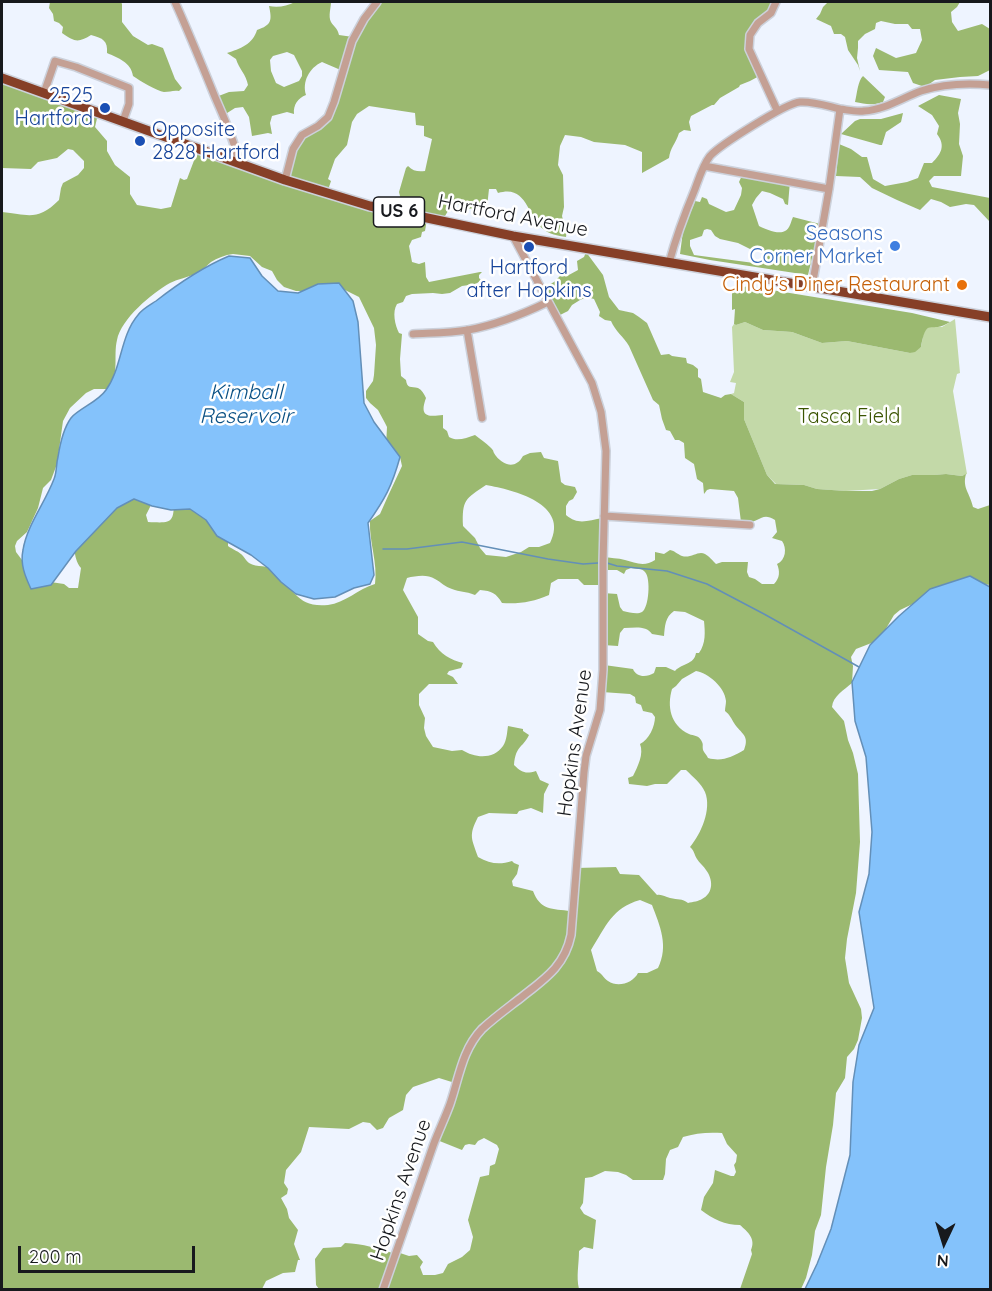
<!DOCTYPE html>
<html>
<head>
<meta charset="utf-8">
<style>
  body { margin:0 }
  #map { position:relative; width:992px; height:1291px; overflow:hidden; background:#eef4ff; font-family:Quicksand,sans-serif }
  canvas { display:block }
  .frame { position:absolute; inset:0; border:3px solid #17191d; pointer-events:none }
  .north { position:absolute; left:914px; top:1213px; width:60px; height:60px; -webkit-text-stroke:4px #fff; paint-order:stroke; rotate:184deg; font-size:16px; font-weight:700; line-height:24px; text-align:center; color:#17191d }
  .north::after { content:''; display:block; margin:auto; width:21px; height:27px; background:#17191d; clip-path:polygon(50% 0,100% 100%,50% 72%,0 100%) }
  .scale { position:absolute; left:18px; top:1246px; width:177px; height:27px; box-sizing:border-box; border:3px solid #17191d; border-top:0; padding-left:8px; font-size:18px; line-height:21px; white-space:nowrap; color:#17191d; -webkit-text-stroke:4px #fff; paint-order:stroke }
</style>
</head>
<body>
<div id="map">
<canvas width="992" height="1291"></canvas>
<div class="frame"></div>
<div class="north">N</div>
<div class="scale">200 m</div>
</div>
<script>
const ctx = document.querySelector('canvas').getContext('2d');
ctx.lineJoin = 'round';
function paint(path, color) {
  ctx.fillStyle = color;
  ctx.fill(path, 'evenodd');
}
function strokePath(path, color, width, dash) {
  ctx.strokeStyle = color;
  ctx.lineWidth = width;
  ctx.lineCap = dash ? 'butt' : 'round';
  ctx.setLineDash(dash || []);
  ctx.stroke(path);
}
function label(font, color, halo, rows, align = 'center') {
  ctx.font = font + ' Quicksand,sans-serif';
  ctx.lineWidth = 5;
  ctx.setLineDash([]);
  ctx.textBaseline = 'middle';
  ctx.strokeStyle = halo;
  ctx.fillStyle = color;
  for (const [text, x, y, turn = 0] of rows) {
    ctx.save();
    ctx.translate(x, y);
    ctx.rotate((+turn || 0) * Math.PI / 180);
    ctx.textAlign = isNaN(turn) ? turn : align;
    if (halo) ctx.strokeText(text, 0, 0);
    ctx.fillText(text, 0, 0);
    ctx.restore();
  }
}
paint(new Path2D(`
  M955 319 960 373 957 374 953 391 967 474 962 476 946 474 934 475H912L899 479 880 489 846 491 817 489 804 485 776 484 767 475 744 419V402L731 394 734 393 736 383 730 382 734 372 732 327 734 324 736 325 745 322 763 330 792 332 822 343 847 341 910 353 921 347 924 331 929 327H942Z`), '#c3d9a8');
paint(new Path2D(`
  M50 2H121L122 4V22L133 36 148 45 152 44 163 48 175 79 182 88 179 91C173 90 170 92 164 92 157 91 140 81 133 76 131 62 118 58 107 53 108 41 103 38 91 35 78 43 75 42 62 33L63 27 59 23 54 21 53 14 49 8Z
  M295 2H331C331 8 328 16 331 22 334 27 337 27 339 35L353 37 377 2H775L752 35 751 47 763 74 750 81 740 85 739 87 720 98 714 105H712L691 116 689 122 691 131 684 130 679 133C676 143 670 148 669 158L642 173V152L625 145 594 142 581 137 565 135 560 146 558 165 563 175 564 207 562 216 564 224 567 229 566 237C558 236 549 234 543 229 527 216 527 184 498 193L496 189H489L487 207 466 209 457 204 451 206 442 221 427 219 425 231 422 232 421 237 412 240 409 246 412 262 419 264 425 262 426 277 429 282 480 272H482L479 275V278L481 280 476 284 462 286 450 293 442 294 433 293 412 294 406 296 403 302 397 304C392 312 395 325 399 333L402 334 400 359 401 376 406 380C407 389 411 386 418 388 422 390 424 394 426 398 419 417 428 417 443 415V428L447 431 449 437C457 442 466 438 475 435 480 439 486 443 490 447 496 453 491 449 496 456 504 466 516 469 523 456L530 453 541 452 544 458 558 461 561 482 565 485 575 487 577 492 573 499 569 501 566 506V515C579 526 588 520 603 518V557C610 558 618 558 625 560 635 563 645 567 655 560V552L664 554 670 550C675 551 677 554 682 556 691 559 698 550 705 554 709 556 713 561 716 564L722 562H748L747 572 749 577 755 579 762 584H774C780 578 780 571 777 564 786 560 787 548 782 541L772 538 777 532 775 520C760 510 759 526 741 522L738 498 734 491 710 489 707 490 704 494 703 483 697 479 694 464 685 458 684 443 679 440H675L670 431 666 430 662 419 659 405 653 400 629 346C624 337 615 331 611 321L605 320 599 316 600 312 594 299 587 297 580 300 572 305 568 311 556 317 541 289 554 282 561 275 567 276 578 270 577 261 584 257 586 252 603 275 609 297 619 310 633 313 639 317 647 323 661 355 669 354 672 356 686 358 687 363 693 365 698 369V377L701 379 703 392 721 398 725 395 731 394 744 402V419L767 475 775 484 804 485 817 489 846 491H872L880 489 899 479 912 475H934L946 474 962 476 966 474C962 488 970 493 973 507L978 509 990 505V585L971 582 919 601 900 610 894 615 884 632 874 642 856 649 851 657 853 666 852 683C844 690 833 696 832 707L844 721 848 740 853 753 858 774 860 842 856 893 847 939 845 958 849 983 861 1009 862 1018 858 1040 854 1049 847 1057 845 1078 836 1093 833 1125 826 1167 821 1215 815 1231 812 1255 806 1278 801 1289H740L752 1254 751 1250C756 1239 748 1232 740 1225 725 1225 713 1219 701 1210L704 1197 713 1183 715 1170 731 1176H734L736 1172 734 1165 736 1162 737 1155 727 1144 722 1133C709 1132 695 1133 683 1137L678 1147 670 1150 666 1159 665 1174 663 1180H633L626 1175 618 1172 605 1171 592 1177 585 1178 583 1203 580 1208 584 1214 596 1220 593 1249 584 1247 579 1251C579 1265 576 1276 579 1289H319L316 1285 315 1259 323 1248 341 1247 345 1243C363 1244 378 1248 395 1254L397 1252 409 1256 417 1255 423 1262 420 1267 423 1275H435L443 1273 448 1264 462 1257 470 1250 473 1237 468 1220 480 1177 489 1175 490 1166 495 1164 499 1149 497 1145 484 1138 478 1141 475 1145 469 1144 465 1145 462 1150 437 1140 455 1083 439 1078 413 1087 406 1095 403 1110 389 1118 383 1128 377 1130 370 1123 363 1122 349 1129 309 1127 301 1152 286 1170 284 1183 288 1189 287 1194 281 1198 287 1209 289 1218 298 1230 294 1244 300 1260H298L295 1272 283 1273 266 1281 262 1289H2V212C29 215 38 221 59 200L61 188 63 183 78 175 84 168V161L73 150 68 149 57 158 38 162 31 169 2 168V79L98 114 95 127 107 141V151L115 165 130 177V194L137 205 161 209 171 207 180 178 184 180 187 179 198 150 282 179 301 137 327 117 343 71 322 62C309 68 302 82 306 95 298 98 293 105 294 114L287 112 272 116 270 123 272 134 268 133 252 136 249 117 243 107 235 108 224 115 216 97 229 92 244 91 248 85C246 74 239 69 236 59L227 53C240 49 253 44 257 30 272 25 272 20 269 6 278 8 287 6 295 2ZM287 52 294 55 302 71V76L299 81 284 87 276 83 271 71 270 60 273 56ZM369 106 415 113 416 125 424 126V136L432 139 425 171C418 172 413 171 408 166L406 168 399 192 401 200 396 212 327 193 331 181 328 179 335 159 347 145 352 122 357 114ZM233 254 250 256 262 267 272 271 277 280 284 287 296 291H303L337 286 359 297 374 328 376 345 374 375 373 381 366 391V398L370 403 378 410 385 423 387 427 386 446 395 458 400 457 402 466 388 496 380 514 370 521C369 542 378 563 375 584 358 589 345 603 328 605 296 608 295 589 275 571 268 564 257 568 249 563 246 561 245 558 243 556 240 552 232 549 228 546V538L184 499 174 498C174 524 172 523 148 522L146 515 151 505 120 492 75 529C75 542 72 557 81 568L78 588H69L64 584 37 580 16 552 15 546 17 541 27 532 38 508 43 488 51 480 57 464 63 421 70 408 86 393 94 389H108C120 374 113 357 117 340 121 319 152 293 170 283 178 279 188 277 196 274 202 271 206 266 211 262 217 258 225 255 233 254ZM486 485C514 490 570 504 550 543L539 547H529L521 552 506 557 486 555 480 548 475 538 463 526C462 500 465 499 486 485ZM631 568C636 569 642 568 645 572 651 578 649 608 642 612 637 615 629 612 623 611L620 607 617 594 603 593V645L618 646 620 633 624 628C634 628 646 625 652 634L664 636C665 626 665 617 674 611L685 612 704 621C705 632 706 643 699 653H696C694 665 682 663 675 671L666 667H656L654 673C646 678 636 677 633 669L604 665 602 692 630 694 635 697 636 703 641 705 643 711 652 713 655 717C655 726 649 740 640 744 644 754 638 766 633 776L628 778 629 784 647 786 655 784H667L681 770H686C693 777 701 783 705 792 712 809 701 834 690 847 694 850 694 854 697 859 699 863 704 866 706 870 713 879 714 893 702 899 699 901 693 902 688 903 682 898 678 900 670 898 665 897 662 894 657 895L639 875 620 874 616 867 576 868 571 911C552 909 540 910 533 891L513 886 512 881 517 874 519 865 514 863 512 861C500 865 490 864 478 857 472 839 468 836 478 817L489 813 517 814 519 811 531 808 543 813 544 794 549 784 540 780 536 771C526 774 522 773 514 765 516 745 522 749 529 735L523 731V729L508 726C507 732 507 740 503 746 493 760 475 758 462 750L452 751 433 747 426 736 424 728 425 718 419 705V694L429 684H458L453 677 447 674 449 671 461 668 463 663C451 660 440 654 433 642L428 641 418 634V617L403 590 407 578C416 576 427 574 435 579 441 582 445 587 452 589 460 592 465 591 475 595L480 590C492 591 496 593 502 603 520 604 533 602 549 595L551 583 558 579H578L584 585H602L604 570H617L624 574 626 570ZM696 671C708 673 725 687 726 701 726 704 725 708 725 711 730 715 731 718 734 723 741 734 750 735 744 750 732 757 722 762 708 758 707 755 704 753 703 750 702 745 704 745 701 740 698 735 694 736 689 734 670 725 667 706 672 689L676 686 682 679ZM640 900 652 905C660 926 669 946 658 968L647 973H638C633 983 618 988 608 981 603 978 603 974 597 971L591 950C606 926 612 908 640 900Z
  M828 2H960L957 7 951 12 952 22 958 31 982 24 990 29V70L978 76 960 77 935 80 925 87 913 83 908 72 879 70 873 56 876 48 896 58 916 53 922 40 920 29H912L908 24H895L881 21 876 23 875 29 865 34 858 41V48L857 58 860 71 858 65 848 50 845 37 841 34H834L831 26 816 19 820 14 823 7Z
  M863 76 885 97 883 102C872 106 865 104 855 102 857 94 858 80 863 76Z
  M939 95 961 99 958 113 960 124 959 144 963 156 961 176H934L929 181 932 187 990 198V222L974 205 966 204 950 207 941 202 931 199 920 210 897 200 872 188 860 177 836 176 839 144 851 149 862 157H867L873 179 885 186 907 182 918 178 924 163H932C941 154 946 146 937 134L939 126 932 115 918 106Z
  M903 113 901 122 886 132 882 145H880L841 134 855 121 860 119H881Z
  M744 171 790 181 788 205 785 204 783 199 770 193 762 191 756 198 752 205 759 226C765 229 779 235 785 231 790 229 791 221 793 217L820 224 808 275 710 260 680 254 683 231 695 201 700 202 702 197 707 199 709 204 726 212 734 210 741 195 742 188 739 182ZM707 229 711 230 715 236 720 239 738 243 750 249 762 248 764 249 765 257 760 262 754 263 694 255 690 246V240L702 236 704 230Z
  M747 286 912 313 950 322C930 335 927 315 921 347L915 352 910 353 847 341 822 343 792 332 763 330 745 322 736 325 734 324 735 309 732 310V293Z`), '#9bb970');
const water = new Path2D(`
  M229 256 250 258 262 276 278 291 298 293 318 284 339 283 353 301 358 322 364 403 374 422 400 457C392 486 385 499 368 523L374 575 370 584 354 588 335 597 314 599 296 594 281 582 268 568 251 555 217 536 206 520 190 509 171 510 152 506 134 499 117 508 76 551 51 585 31 589C25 576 20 564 23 550 27 525 45 503 54 479 57 472 56 464 58 457 60 444 63 429 71 418 78 409 98 402 106 390 122 368 120 336 138 315 142 309 150 305 156 301 179 283 203 267 229 256Z
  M970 576 990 587V1289H805L817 1264 831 1229 850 1155 853 1082 859 1045 874 1008 859 912 869 874 872 832 866 757 855 721 852 682 870 645 899 616 930 589Z`);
paint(water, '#84c2fb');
strokePath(water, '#638fb8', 1.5);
strokePath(new Path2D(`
  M383 549H407L462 542 548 559 583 564 598 563
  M607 563 617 566 667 571 707 584 764 614 859 667`), '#638fb8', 1.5);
const minor = new Path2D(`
  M175 2C189 33 202 65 215 97 224 118 234 139 239 163
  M776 2 771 13 758 23 750 35 749 49 777 110
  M44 93 55 61 76 67 129 88V104L123 121
  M840 109C848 110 856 112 864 111 884 110 902 98 921 91 943 84 968 83 990 85
  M704 166 829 189
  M285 180 293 149 302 135 318 126 328 117 334 102 352 41 364 19 377 2
  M669 263C676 237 685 213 695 189 699 178 703 165 710 156 720 145 786 103 800 102 813 101 827 106 840 109L829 189 812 287
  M467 330 482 418
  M413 334C431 333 450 333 468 330 496 325 523 314 548 302
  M604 516 750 525
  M383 1290C400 1242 416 1194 433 1146 438 1132 445 1118 450 1104 459 1078 462 1050 482 1029 495 1017 509 1007 523 996 546 978 565 965 571 935L584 772 586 756 600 710 603 670V563L606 451 601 412 592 383 513 236`);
const highway = new Path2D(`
  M2 78 285 180 370 206 513 236 990 317`);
strokePath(minor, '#ccd1db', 10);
strokePath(highway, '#ccd1db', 12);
strokePath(minor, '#c4a094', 7);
strokePath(highway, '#863f27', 9);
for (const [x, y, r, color] of [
  [105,108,6,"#1a4fb4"],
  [140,141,6,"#1a4fb4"],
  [895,246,6,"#3f7fe0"],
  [529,247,6,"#1a4fb4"],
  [962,285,6,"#e8710a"]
]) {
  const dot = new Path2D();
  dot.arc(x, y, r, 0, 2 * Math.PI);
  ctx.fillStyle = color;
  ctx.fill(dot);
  strokePath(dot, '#fff', 2);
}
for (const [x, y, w] of [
  [399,212,51]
]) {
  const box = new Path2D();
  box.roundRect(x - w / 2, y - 15, w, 30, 4.5);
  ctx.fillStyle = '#fff';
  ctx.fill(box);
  strokePath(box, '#17191d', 1.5);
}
label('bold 18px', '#17191d', null, [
  ["US 6",399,212]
]);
label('20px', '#164399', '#fff', [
  ["2525",93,96],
  ["Hartford",93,119],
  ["Opposite",152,130,"left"],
  ["2828 Hartford",152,153,"left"],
  ["Hartford",529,268,"center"],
  ["after Hopkins",529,291,"center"]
], 'right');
label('20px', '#17191d', '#fff', [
  ["Hartford Avenue",513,216,11],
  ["Hopkins Avenue",575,743,-82],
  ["Hopkins Avenue",401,1190,-71]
]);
label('20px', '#366cbe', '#fff', [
  ["Seasons",883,234],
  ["Corner Market",883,257]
], 'right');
label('20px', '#c56008', '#fff', [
  ["Cindy's Diner Restaurant",950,285]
], 'right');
label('20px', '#3a5400', '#fff', [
  ["Tasca Field",849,417]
]);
label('italic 21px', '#084f83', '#fff', [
  ["Kimball",246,393],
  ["Reservoir",246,417]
]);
</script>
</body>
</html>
